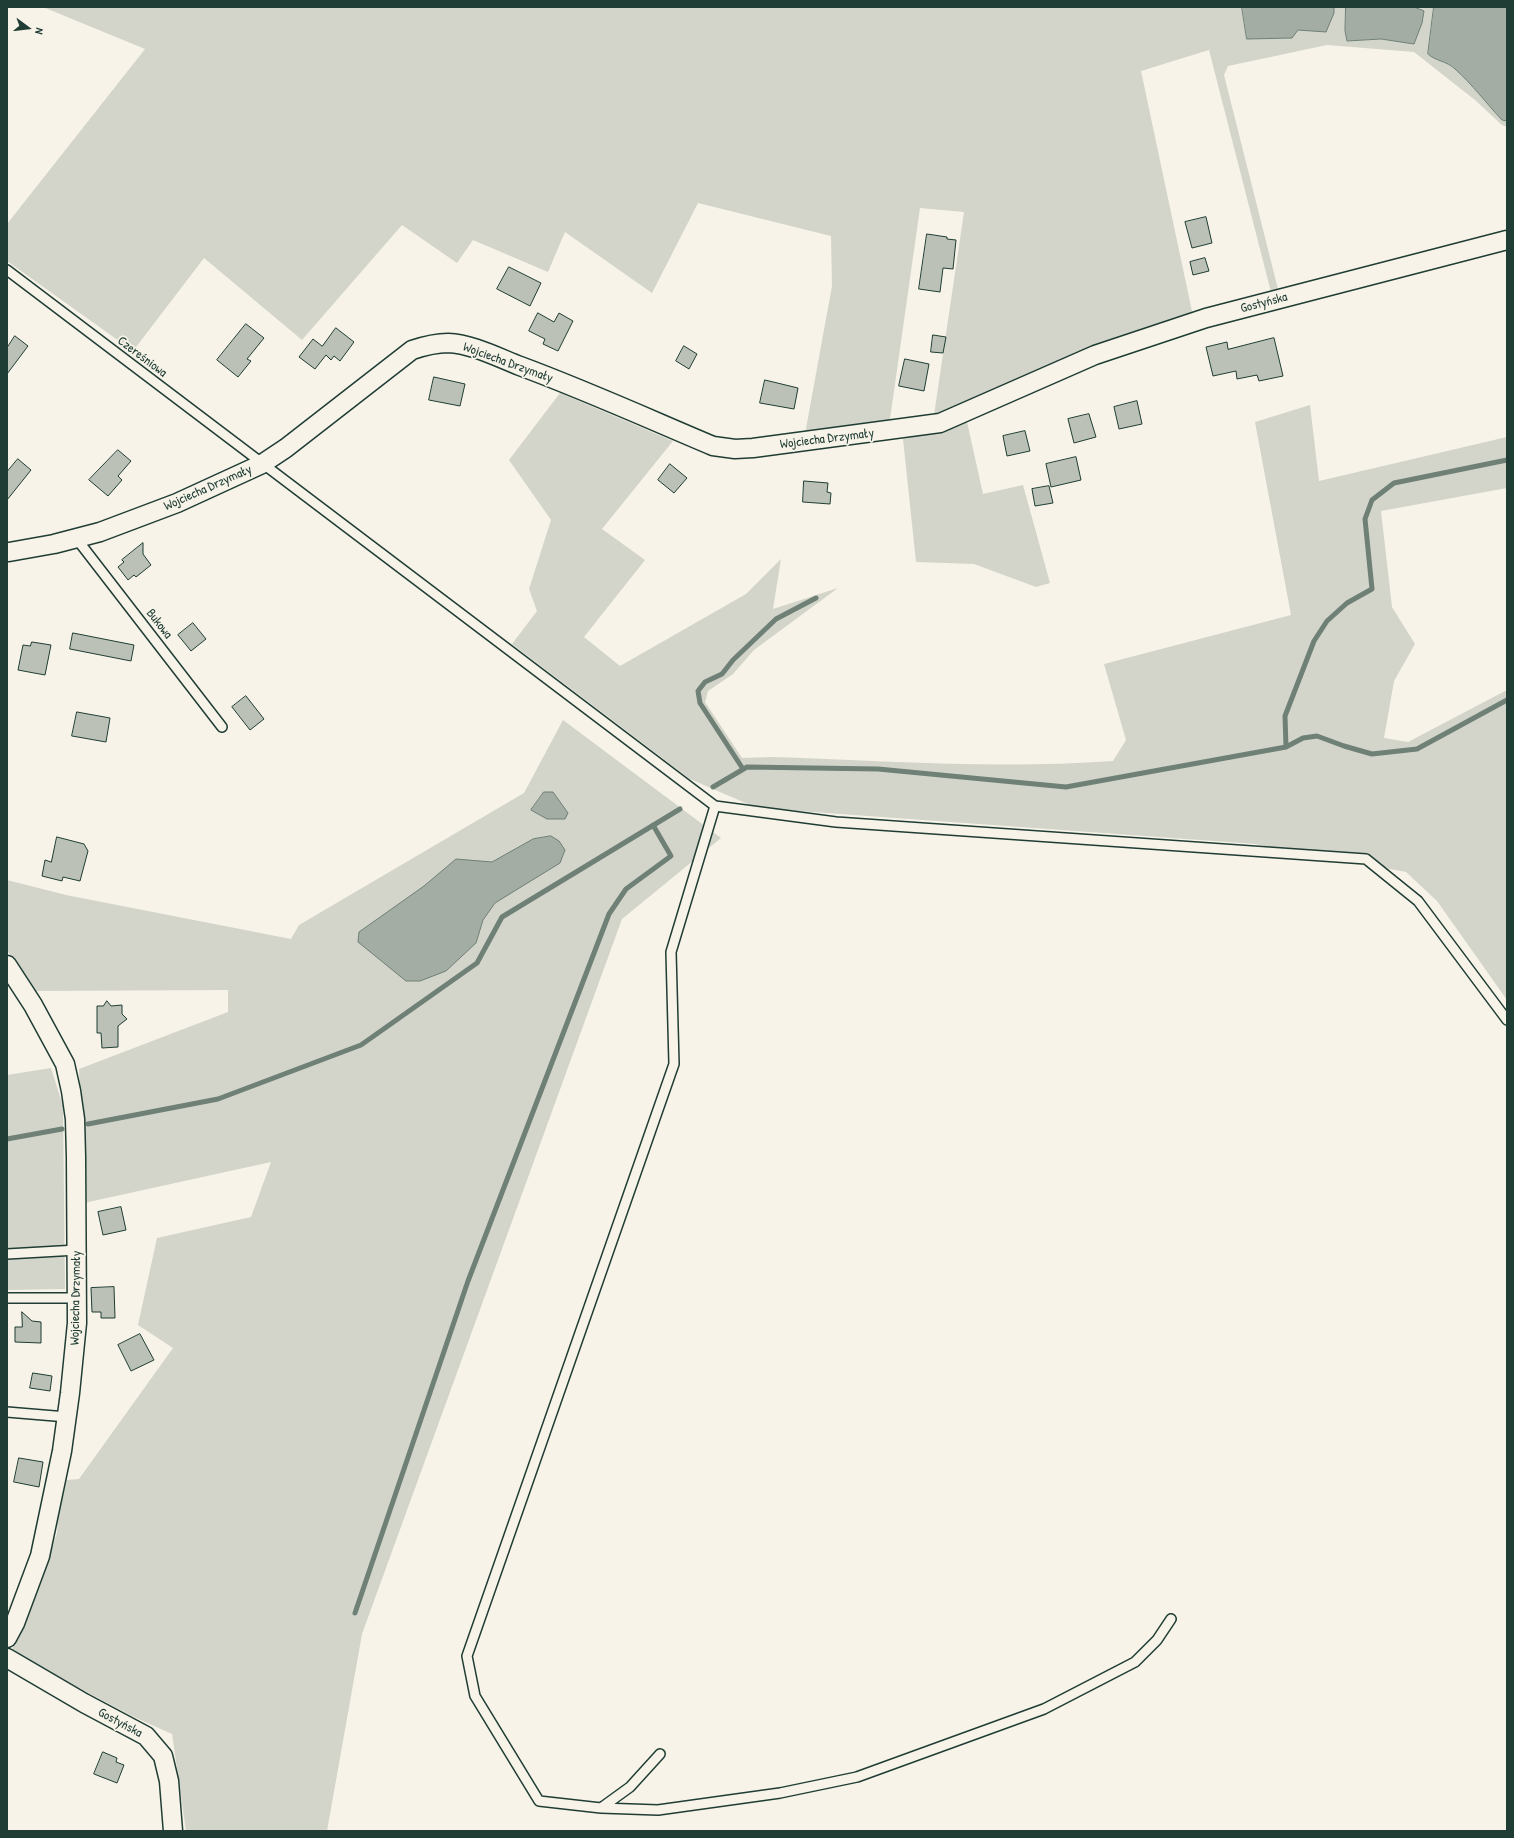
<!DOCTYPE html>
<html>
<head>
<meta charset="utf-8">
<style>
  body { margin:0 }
  #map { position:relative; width:1514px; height:1838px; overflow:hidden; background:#f7f3e8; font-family:"Patrick Hand",sans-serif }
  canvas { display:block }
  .frame { position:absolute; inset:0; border:8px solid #1f3d34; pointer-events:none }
  .north { position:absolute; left:8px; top:8px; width:40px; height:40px; -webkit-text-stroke:3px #f7f3e8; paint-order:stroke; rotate:105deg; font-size:11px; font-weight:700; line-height:16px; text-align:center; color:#1f3d34 }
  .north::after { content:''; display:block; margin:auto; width:14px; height:18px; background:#1f3d34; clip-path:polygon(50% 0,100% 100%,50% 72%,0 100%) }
</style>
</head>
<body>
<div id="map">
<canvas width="1514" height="1838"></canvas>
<div class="frame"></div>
<div class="north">N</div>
</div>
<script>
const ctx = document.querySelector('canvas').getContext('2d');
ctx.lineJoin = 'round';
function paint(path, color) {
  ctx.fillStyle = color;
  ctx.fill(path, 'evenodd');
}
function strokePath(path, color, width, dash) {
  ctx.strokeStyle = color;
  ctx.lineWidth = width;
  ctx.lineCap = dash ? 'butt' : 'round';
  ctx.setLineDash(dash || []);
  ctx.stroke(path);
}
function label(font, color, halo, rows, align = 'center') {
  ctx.font = font + ' "Patrick Hand",sans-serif';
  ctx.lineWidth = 3.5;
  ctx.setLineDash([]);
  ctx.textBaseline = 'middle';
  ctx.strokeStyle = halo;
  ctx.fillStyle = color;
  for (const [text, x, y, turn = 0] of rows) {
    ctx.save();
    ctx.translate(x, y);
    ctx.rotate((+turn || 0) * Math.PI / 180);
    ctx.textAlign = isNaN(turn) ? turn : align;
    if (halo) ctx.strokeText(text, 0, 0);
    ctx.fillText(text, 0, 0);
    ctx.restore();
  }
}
paint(new Path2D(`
  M43 7H1242L1247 39 1298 30H1312L1334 13V7H1346L1345 31 1347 41 1381 39 1414 44 1424 11 1414 7H1434L1428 54C1436 61 1447 61 1455 69 1472 84 1486 103 1502 120L1507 121V127L1502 125 1475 100 1414 52 1327 45 1228 66 1224 75 1278 289 1271 292 1209 50 1141 71 1193 316 1076 352 984 396 934 415 964 212 920 208 890 419 883 426 805 434 832 286 831 236 698 203 652 293 565 232 548 272 473 240 457 263 402 225 302 340 204 258 133 351 7 261V224L145 49Z
  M560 393 673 441 602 529 645 560 584 637 620 666 746 594 781 559 773 609 838 588 754 650 733 674 708 691 705 702 742 758 773 757C886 761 1000 769 1113 761L1126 740 1104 664 1291 615 1255 422 1310 405 1319 481 1507 437V488L1381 511 1392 607 1415 644 1394 681 1384 738 1408 742 1507 690V1000L1437 901 1406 872 1255 844 757 808 690 779 512 644 537 611 529 589 551 520 509 460Z
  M967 422 983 494 1023 485 1050 583 1036 587 974 564 916 562 903 439 935 433Z
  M563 720 721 838 622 919 362 1634 327 1831H186L172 1734 134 1717 11 1652 35 1597 57 1533 58 1517 67 1480 79 1479 173 1348 138 1325 157 1238 251 1217 271 1162 84 1203 79 1069 228 1012V990L34 991 7 950V880L66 895 291 939 299 925 524 793Z
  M51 1068 63 1106 65 1289 7 1290V1075Z`), '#d3d5ca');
const water = new Path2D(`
  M1242 7H1334V13L1326 32 1298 30 1292 38 1247 39Z
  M1346 7H1414L1424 11 1422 23 1414 44 1381 39 1347 41 1345 31Z
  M1434 7H1507V121L1502 120C1486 103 1472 84 1455 69 1447 61 1435 61 1428 54Z
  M544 792H553L568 813 565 819H547L531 810Z
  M551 836 559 841 565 850 560 863 495 903 483 920 476 943 446 971 420 981H406L358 942 359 932 424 886 456 859 492 862 533 839Z`);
paint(water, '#a4ada3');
strokePath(water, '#6f8077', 1);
strokePath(new Path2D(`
  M1286 747 1303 738 1317 736 1344 746 1372 754 1417 749 1507 700
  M743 769 700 703 698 691 705 682 722 674 733 660 776 619 816 598
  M713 787 747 767 878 769 1066 787 1286 747 1285 716 1314 641 1327 621 1347 603 1372 589 1365 519 1372 500 1394 483 1507 460
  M88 1124 218 1099 361 1045 477 963 502 917 680 809
  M7 1139 62 1129
  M355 1613 468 1281 609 914 626 889 671 856 653 825`), '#6f8077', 5);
const building = new Path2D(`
  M1206 217 1212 243 1192 248 1185 222Z
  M927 234 947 237V239L956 240 953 269 943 268 940 292 919 289Z
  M1205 258 1209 271 1193 275 1190 262Z
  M509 267 541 283 530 306 497 289Z
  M538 313 554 322 559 313 573 321 558 351 543 344 545 339 529 331Z
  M246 324 264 338 247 359 251 361 238 377 217 360Z
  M336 328 354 342 340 361 334 356 331 360 326 355 315 369 299 357 313 339 322 346Z
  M933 335 946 337 943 353 931 352Z
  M15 336 28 346 7 374V348Z
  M1274 338 1283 376 1259 381 1257 375 1237 379 1236 371 1213 376 1206 347 1227 342 1228 349Z
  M684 346 697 354 689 369 676 361Z
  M905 359 929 364 924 391 899 386Z
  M434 377 465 384 460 406 429 400Z
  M765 380 798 388 794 409 760 403Z
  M1137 401 1142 424 1119 429 1114 407Z
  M1089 414 1096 437 1074 443 1068 419Z
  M1025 431 1030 451 1007 456 1003 436Z
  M118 450 131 461 118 476 122 480 108 496 89 480Z
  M1076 457 1081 480 1051 487 1046 464Z
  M18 459 31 470 7 500V472Z
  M670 464 687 478 674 493 658 480Z
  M804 481 828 483 827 492 831 493 830 504 803 502Z
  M1049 486 1053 503 1035 506 1032 489Z
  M143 543V554L151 565 136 577 134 575 128 580 118 567 124 562 122 560Z
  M193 623 206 639 191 651 178 635Z
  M73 633 134 645 131 661 70 649Z
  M32 642 51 645 45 675 18 670 23 645 30 646Z
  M246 696 264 719 250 730 232 707Z
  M77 712 110 718 106 742 72 736Z
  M57 837 84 844 88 851 80 881 63 877 62 881 42 876 45 860 51 862Z
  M107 1001 111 1006 122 1005V1014L127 1019 118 1026V1047L102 1048 101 1033H97V1006H103Z
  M121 1207 126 1230 103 1235 98 1212Z
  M114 1287 115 1318H101V1312H92L91 1288Z
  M22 1312 32 1321 41 1322V1343L15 1342V1327H22Z
  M140 1334 154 1360 131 1371 118 1345Z
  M33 1373 52 1376 50 1391 30 1388Z
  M19 1458 43 1462 39 1487 14 1482Z
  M103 1752 117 1758 116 1762 124 1765 117 1783 94 1774Z`);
paint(building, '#bbc1b6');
strokePath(building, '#1f3d34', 1);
const service = new Path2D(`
  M7 270 715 806 836 822 1366 859 1418 901 1507 1020
  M76 538 222 727
  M7 1254 77 1250
  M7 1298H77
  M7 1412 67 1417
  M660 1754 630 1787 601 1808 539 1801 475 1696 467 1656 674 1064 671 952 715 806
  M601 1808 658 1810 780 1793 857 1777 1044 1709 1135 1662 1157 1640 1171 1619`);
const minor = new Path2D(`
  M9 552 54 544 100 532 177 503 262 464 286 448 412 350C424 346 435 343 448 343 472 344 497 357 520 366 585 390 649 419 713 446L735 449 753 448 940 423 1095 355 1206 318 1507 240
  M7 965 33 1005 65 1064 71 1091 75 1119 76 1157 77 1323 70 1393 62 1451 40 1556 15 1623 7 1638
  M7 1658 84 1703 146 1736 163 1756 169 1781 173 1831`);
strokePath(service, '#1f3d34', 12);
strokePath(minor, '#1f3d34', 21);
strokePath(service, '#f7f3e8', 9);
strokePath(minor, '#f7f3e8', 18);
label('13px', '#1f3d34', '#f7f3e8', [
  ["Gostyńska",1264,303,-15],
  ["Czereśniowa",142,357,37],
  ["Wojciecha Drzymały",508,363,20],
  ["Wojciecha Drzymały",827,439,-7],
  ["Wojciecha Drzymały",208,488,-24],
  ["Bukowa",159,624,52],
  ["Wojciecha Drzymały",76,1298,-89],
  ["Gostyńska",120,1723,28]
]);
</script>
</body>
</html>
